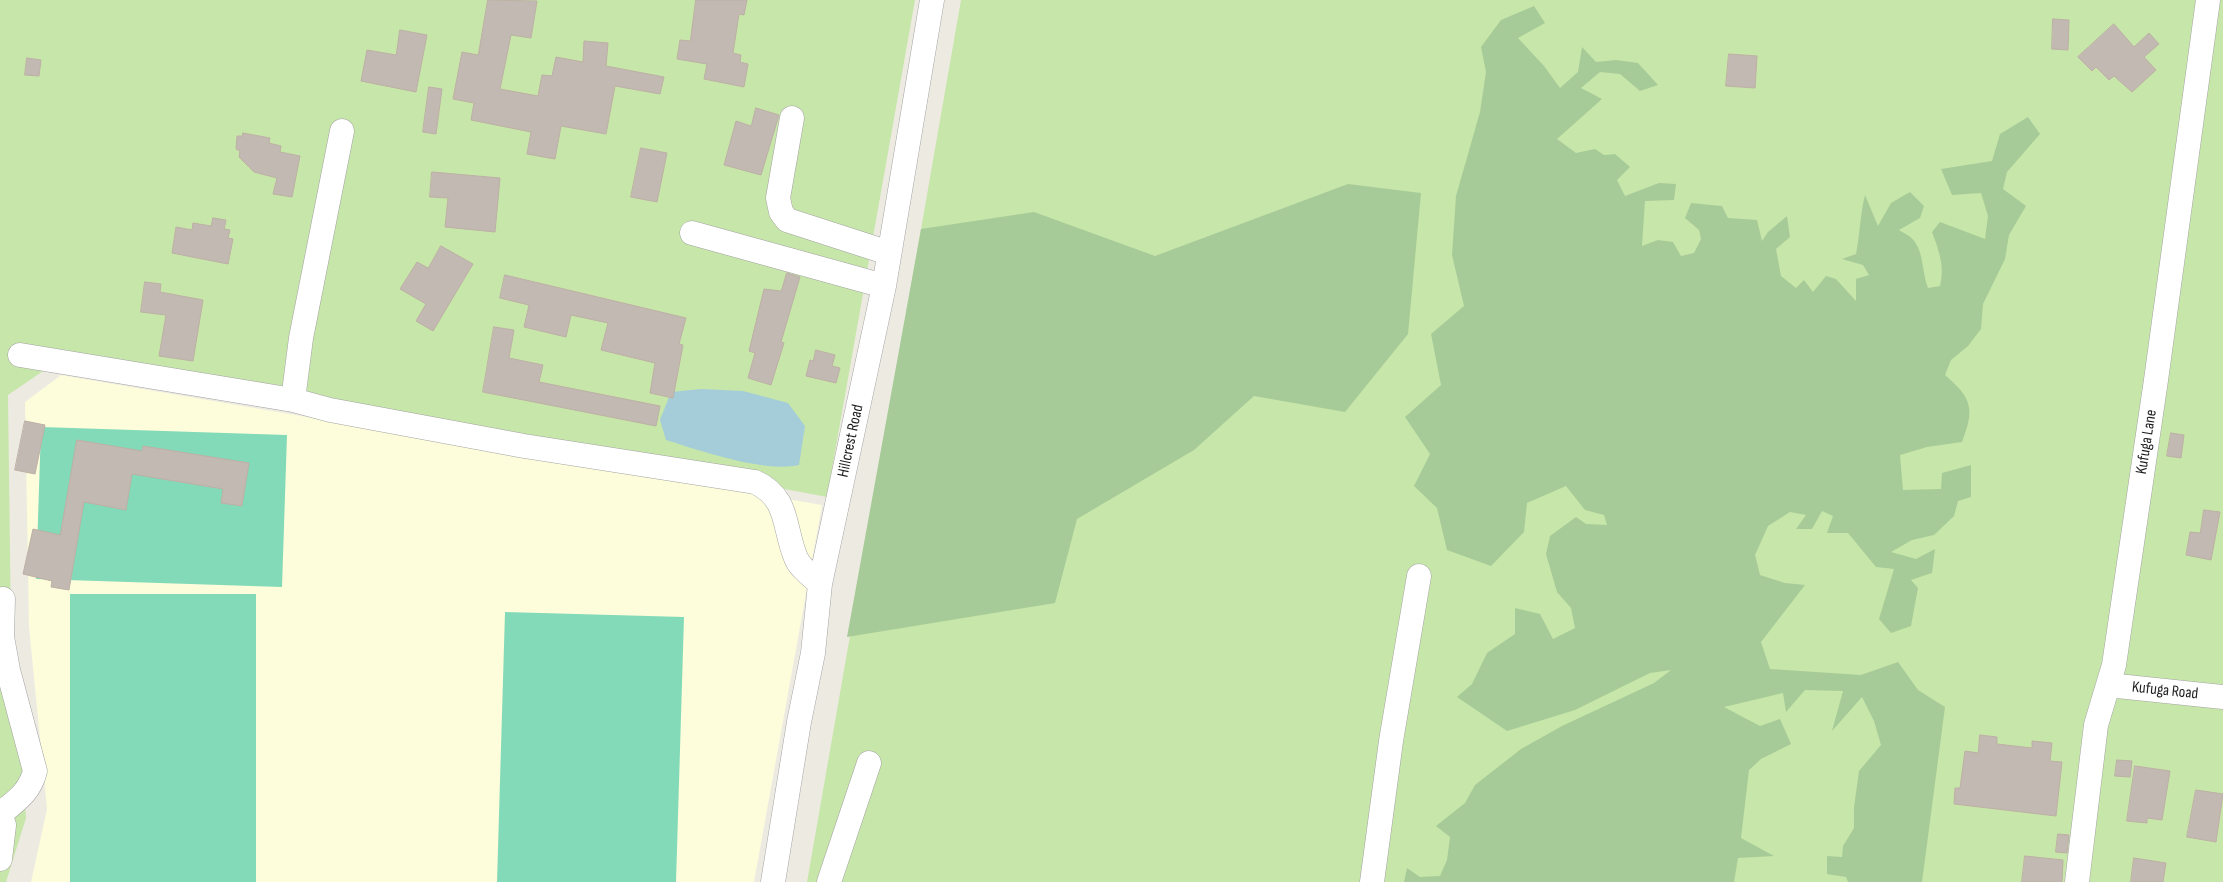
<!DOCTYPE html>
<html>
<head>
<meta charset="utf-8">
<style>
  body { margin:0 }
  canvas { display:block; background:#edeae2 }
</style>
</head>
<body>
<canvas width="2223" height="882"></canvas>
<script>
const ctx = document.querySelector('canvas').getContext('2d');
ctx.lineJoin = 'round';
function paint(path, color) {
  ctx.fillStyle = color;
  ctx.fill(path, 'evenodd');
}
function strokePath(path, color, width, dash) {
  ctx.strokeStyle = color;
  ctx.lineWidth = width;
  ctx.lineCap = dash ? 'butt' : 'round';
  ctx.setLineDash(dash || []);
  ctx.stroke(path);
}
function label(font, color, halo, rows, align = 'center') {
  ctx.font = font + ' "Sofia Sans Condensed",sans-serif';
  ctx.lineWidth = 5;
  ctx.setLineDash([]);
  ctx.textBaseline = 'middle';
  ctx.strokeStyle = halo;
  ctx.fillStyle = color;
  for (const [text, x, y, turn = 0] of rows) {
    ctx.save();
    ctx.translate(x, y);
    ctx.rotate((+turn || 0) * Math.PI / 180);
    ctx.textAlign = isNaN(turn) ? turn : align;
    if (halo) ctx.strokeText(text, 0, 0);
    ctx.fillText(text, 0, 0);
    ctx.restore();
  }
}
paint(new Path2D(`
  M61 375 822 505 754 882H31L47 809 29 627 25 402Z`), '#fdfddb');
paint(new Path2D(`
  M0 0H915L827 497 68 354 8 395 11 630 26 818 6 882H0Z
  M961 0H2223V882H807Z`), '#c7e6a9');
paint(new Path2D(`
  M1534 6 1545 23 1518 38 1544 66 1560 88 1578 72 1582 47 1596 62 1616 60 1638 63 1658 85 1640 91 1620 74 1600 72 1581 88 1602 99 1557 139 1576 153 1595 149 1604 155 1615 154 1630 167 1617 180 1625 196 1659 183 1676 184 1674 200 1645 201 1642 246 1658 240 1673 242 1681 256 1694 253 1701 239 1699 230 1685 218 1691 203 1722 206 1728 218 1757 220 1762 241 1768 232 1787 216 1790 237 1776 249 1781 276 1796 288 1804 280 1813 292 1826 276 1836 279 1856 301V279L1869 275 1863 265 1842 259 1856 254C1860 234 1860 215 1865 195L1878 226 1891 203 1910 192 1924 206 1920 218 1899 230C1904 233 1912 237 1915 242 1924 255 1922 273 1928 288L1940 286C1945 266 1939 251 1932 232L1940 222 1985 239 1988 216 1981 193 1952 195 1941 169 1992 161 2000 134 2028 117 2040 134 2007 172 2003 189 2026 206 2009 235 2005 259 1983 304 1981 329 1968 346 1951 360 1945 375C1972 398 1975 409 1962 442L1927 447 1900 455 1903 490 1941 489 1942 473 1971 465V497L1958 501 1954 516 1934 535 1912 540 1891 552 1916 559 1935 549 1932 573 1911 580 1918 588 1911 626 1891 633 1879 619 1894 569 1876 567 1848 533H1827L1833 516 1822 511 1812 529H1796L1806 515 1790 512 1768 526 1755 555 1760 575 1785 583 1805 585 1761 642 1770 669 1861 675 1898 662 1918 690 1945 707 1922 882H1848L1846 877 1827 874V856L1842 857 1843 846 1854 828V807L1859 771 1881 745 1874 721 1862 697 1832 731 1843 691 1805 690 1786 712 1783 693 1724 707 1760 726 1780 719 1791 744 1761 759 1749 770 1741 838 1774 856 1738 858 1734 882H1404L1407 868 1420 877 1440 876 1447 860 1450 837 1436 826 1465 803 1475 785 1521 749 1562 726 1654 683 1671 670 1650 673 1575 710 1507 731 1457 697 1472 684 1487 653 1515 634V608L1540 614 1553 639 1575 628 1571 608 1557 592 1546 554 1550 536 1576 517 1586 524 1607 525 1604 515 1585 510 1566 486 1527 503 1524 532 1491 566 1447 550 1437 508 1414 486 1430 454 1405 417 1441 385 1431 334 1464 306 1452 255 1456 196 1480 112 1486 72 1481 47 1501 20Z
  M1348 184 1421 193 1408 334 1345 412 1254 396 1194 450 1077 519 1055 603 847 637 921 229 1034 212 1155 256Z`), '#a7cb98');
paint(new Path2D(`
  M41 427 287 435 282 587 36 579Z
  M70 594H256V882H70Z
  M505 612 684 617 676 882H497Z`), '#83dab9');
paint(new Path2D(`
  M701 389 743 391 788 403 805 426 799 465C765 473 701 451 666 440L660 420 671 392Z`), '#a4cdd9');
const building = new Path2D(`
  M488 0 537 1 531 38 511 35 500 89 538 96 542 75 552 76 556 57 583 62 584 41 608 43 606 66 664 77 660 94 615 86 606 134 561 126 555 159 527 154 531 132 471 120 474 103 453 99 462 52 478 55Z
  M696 0H747L744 15 739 14 733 53 741 55 740 62 748 64 744 87 704 79 707 64 677 59 680 40 690 41Z
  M2053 19 2069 20 2068 50 2052 49Z
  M2114 24 2134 47 2149 33 2159 44 2144 57 2156 70 2132 92 2114 76 2109 80 2096 67 2092 71 2078 57Z
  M400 30 427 35 416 92 361 81 367 50 396 55Z
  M1729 54 1757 56 1755 88 1726 86Z
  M27 58 41 60 39 76 25 75Z
  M429 87 442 89 436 134 423 132Z
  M756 108 779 115 761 175 724 165 736 121 751 126Z
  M243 133 270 138 269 143 281 146 280 152 300 156 292 197 273 194 277 178 254 172 239 157 240 151 236 149 237 136H242Z
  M641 148 667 153 657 202 631 197Z
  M432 172 500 178 495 232 445 227 448 198 430 197Z
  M213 218 226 220 224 229 230 230 228 238 233 239 228 264 172 253 176 227 192 230 193 223 211 226Z
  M441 246 473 264 433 331 416 321 426 304 400 289 417 262 428 268Z
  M787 273 800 277 781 342 784 343 771 385 748 378 755 353 749 351 764 289 781 291Z
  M505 275 686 318 679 344 683 345 673 398 650 393 655 363 601 350 608 323 571 315 566 337 524 327 529 305 500 298Z
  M145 282 161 284 160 292 203 300 193 361 159 356 166 315 141 312Z
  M494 327 514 330 509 358 543 365 539 382 660 406 656 426 483 392Z
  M816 350 835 355 832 366 840 368 836 383 806 376 810 360 813 361Z
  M25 421 45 425 35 474 15 470Z
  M2171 433 2184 435 2181 458 2167 456Z
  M77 440 142 451 143 446 249 463 242 506 221 503 223 489 132 474 126 510 84 502 69 590 51 587 52 581 23 574 33 529 60 535Z
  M2204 510 2220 512 2211 560 2186 555 2190 532 2200 533Z
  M1980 735 1997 737V744L2032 748V741L2052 743 2050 761 2062 762 2056 816 1954 804 1955 788H1960L1965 751 1978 753Z
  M2117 760 2132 761 2130 777 2115 776Z
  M2135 766 2170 771 2162 820 2147 818V823L2127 821Z
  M2196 790 2223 794 2216 842 2187 837Z
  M2058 834 2069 835 2067 853 2056 852Z
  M2025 856 2063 860 2062 882H2022Z
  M2134 858 2166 863 2163 882H2131Z`);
paint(building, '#c1b9b2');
strokePath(building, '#beb0a5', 1);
const minor = new Path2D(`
  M792 118 778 198 781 212 787 220 889 253
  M692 233 884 286
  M20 355 293 400 330 410 524 446 755 482C790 498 783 528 796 558 800 568 813 577 820 584
  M293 400 301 338 342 131
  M2108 685 2223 697
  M0 813 4 825 0 859
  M0 814C16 801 30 792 35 771L8 670 2 637 3 599
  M773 882 799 722 813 653 820 584 884 286 932 0
  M829 882 869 763
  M1372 882 1391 741 1419 576
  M2077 882 2096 725 2114 665 2156 380 2208 0`);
strokePath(minor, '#a3a3a3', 25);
strokePath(minor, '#fff', 24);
label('16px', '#1c1c1c', '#fff', [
  ["Hillcrest Road",851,441,-78],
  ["Kufuga Lane",2147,442,-81],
  ["Kufuga Road",2165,691,6]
]);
</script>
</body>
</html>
